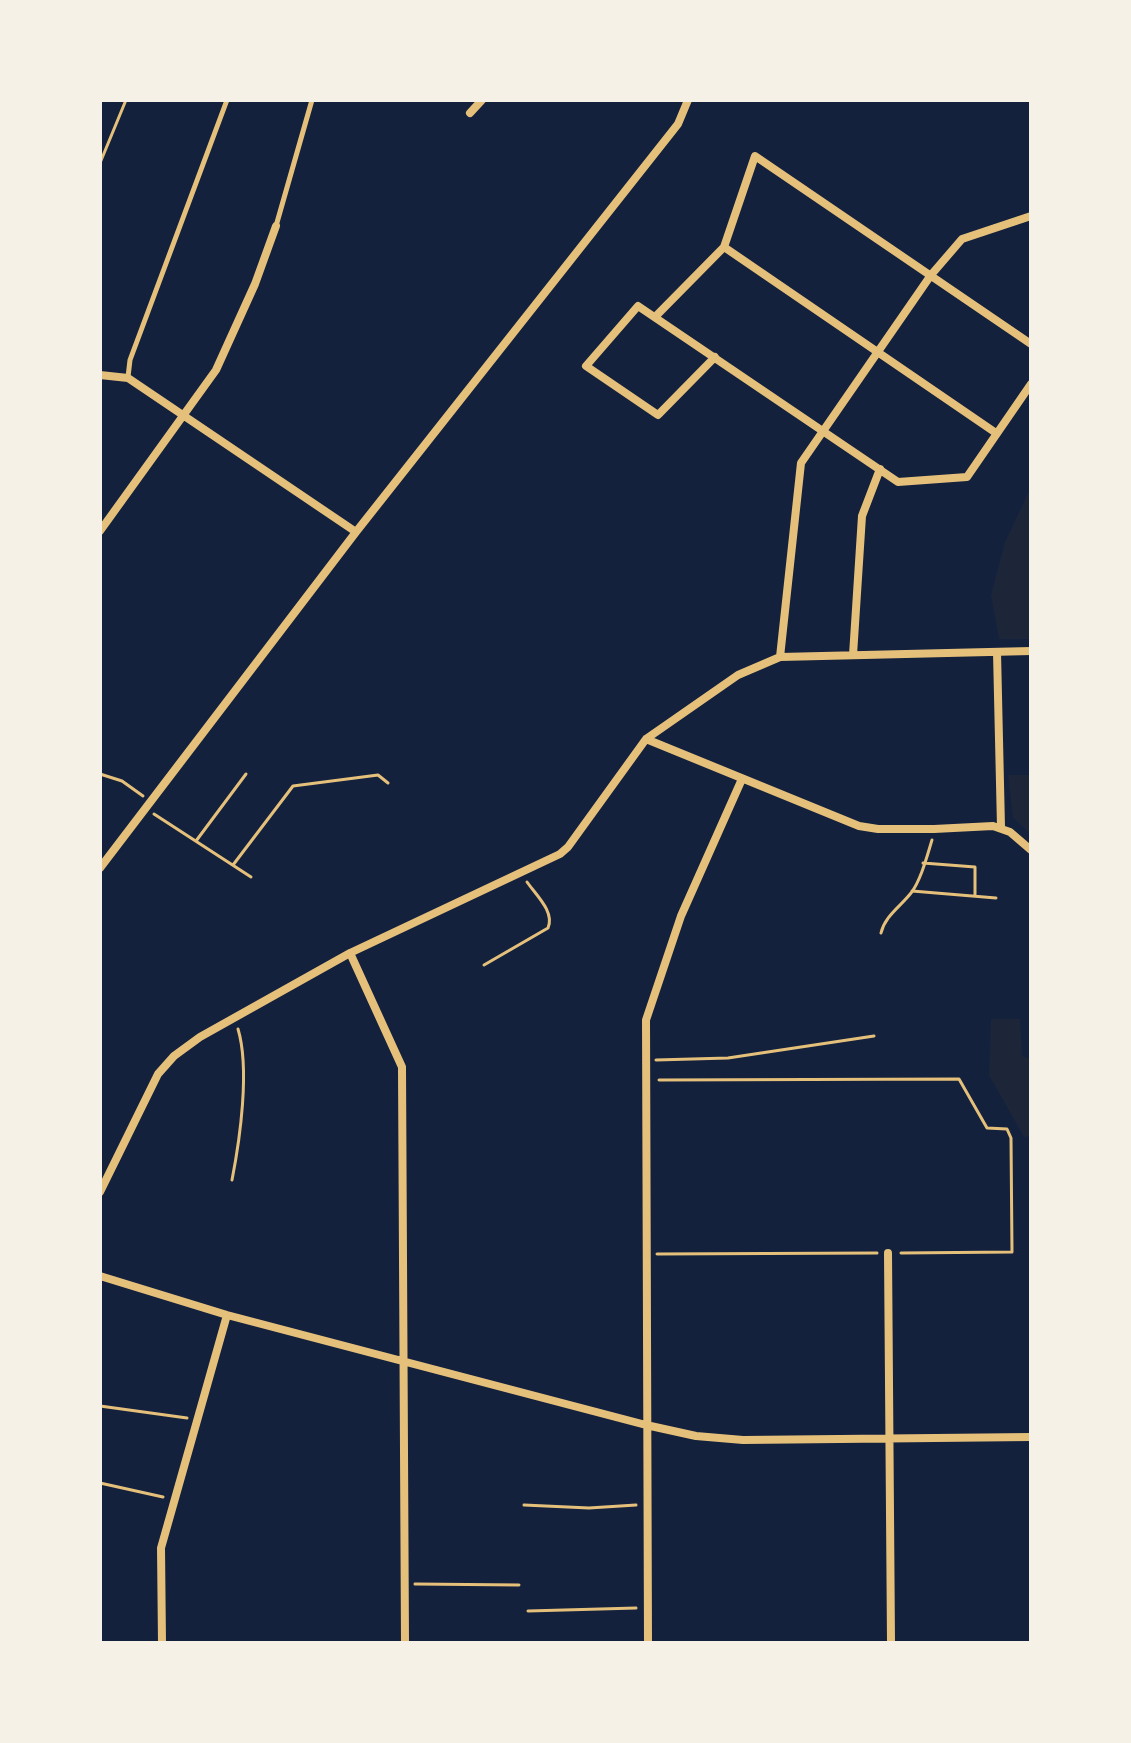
<!DOCTYPE html>
<html>
<head>
<meta charset="utf-8">
<style>
  body { margin:0 }
  #map { position:relative; width:1131px; height:1743px; overflow:hidden; background:#14213d; font-family:Quicksand,sans-serif }
  canvas { display:block }
  .frame { position:absolute; inset:0; border:102px solid #f6f1e7; pointer-events:none }
</style>
</head>
<body>
<div id="map">
<canvas width="1131" height="1743"></canvas>
<div class="frame"></div>
</div>
<script>
const ctx = document.querySelector('canvas').getContext('2d');
ctx.lineJoin = 'round';
function paint(path, color) {
  ctx.fillStyle = color;
  ctx.fill(path, 'evenodd');
}
function strokePath(path, color, width, dash) {
  ctx.strokeStyle = color;
  ctx.lineWidth = width;
  ctx.lineCap = dash ? 'butt' : 'round';
  ctx.setLineDash(dash || []);
  ctx.stroke(path);
}
paint(new Path2D(`
  M1031 487V639H999L991 595 1005 542Z
  M1008 775H1031V834L1013 818Z
  M991 1019H1020L1022 1056 1031 1060V1136L1024 1137 989 1075Z`), '#1d2539');
strokePath(new Path2D(`
  M100 163 126 100
  M100 774 122 781 143 796
  M154 814 251 877
  M196 841 246 774
  M923 863 975 867V895
  M233 865 293 786 378 775 388 783
  M912 891 996 898
  M881 933C885 916 900 907 911 893 921 880 927 856 932 840
  M484 965 548 928C555 912 536 895 527 882
  M656 1060 728 1058 874 1036
  M659 1080 959 1079 987 1128 1007 1129 1011 1138 1012 1252 901 1253
  M232 1180C240 1139 250 1069 238 1029
  M657 1254 877 1253
  M100 1406 187 1418
  M100 1483 163 1497
  M524 1505 589 1508 636 1505
  M415 1584 519 1585
  M528 1611 636 1608`), '#e5c07b', 3);
strokePath(new Path2D(`
  M276 226 312 100
  M128 377 130 360 227 100`), '#e5c07b', 5);
strokePath(new Path2D(`
  M470 113 482 100
  M724 247 996 433
  M655 317 724 247 755 156 1031 344
  M715 357 658 415 586 366 638 306 898 482 967 477 1031 384
  M100 375 128 378 356 532
  M100 531 216 370 255 284 276 226
  M997 652 1001 827
  M853 655 862 516 880 469
  M780 657 801 463 931 275 962 239 1031 216
  M646 739 859 826 878 829H934L993 826 1010 832 1031 850
  M100 868 356 532 678 124 688 100
  M350 953 402 1067 405 1643
  M100 1192 158 1074 174 1056 200 1037 350 953 560 854 568 847 646 739 738 675 780 657 1031 651
  M888 1253 891 1643
  M100 1276 227 1315 646 1425 696 1436 743 1440 1031 1437
  M162 1643 161 1548 227 1315
  M648 1643 646 1020 681 916 742 779`), '#e5c07b', 8);
</script>
</body>
</html>
